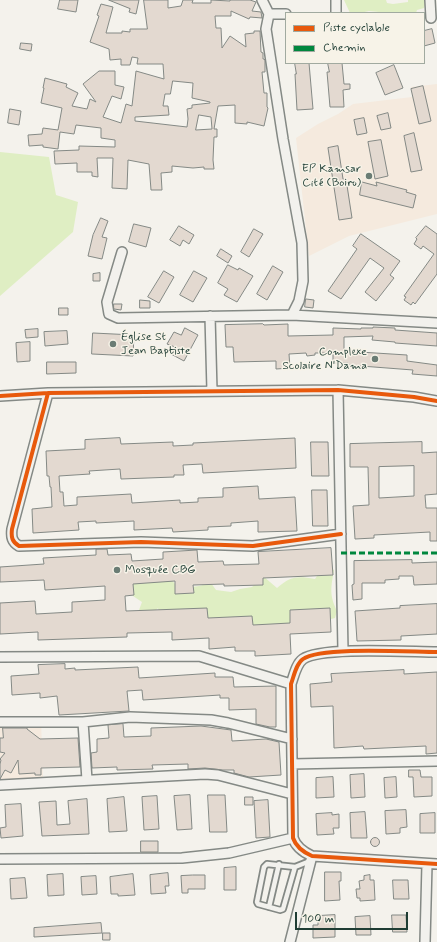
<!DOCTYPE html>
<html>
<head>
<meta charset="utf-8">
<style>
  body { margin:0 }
  #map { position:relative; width:437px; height:942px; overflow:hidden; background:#f4f2ec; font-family:Mynerve,sans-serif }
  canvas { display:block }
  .legend { position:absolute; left:285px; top:12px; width:140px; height:52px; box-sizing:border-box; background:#f7f3e8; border:1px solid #a1aaa0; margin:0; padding:5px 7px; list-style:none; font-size:12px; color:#1f3d34 }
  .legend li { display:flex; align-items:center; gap:8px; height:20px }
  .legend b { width:20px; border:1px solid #a1aaa0 }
  .scale { position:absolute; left:295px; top:912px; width:113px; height:18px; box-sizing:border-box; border:2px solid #1f3d34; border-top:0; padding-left:5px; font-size:12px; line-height:14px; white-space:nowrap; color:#1f3d34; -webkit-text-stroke:3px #f7f3e8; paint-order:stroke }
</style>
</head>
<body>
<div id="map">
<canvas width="437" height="942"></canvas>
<ul class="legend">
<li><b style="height:5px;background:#e8590c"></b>Piste cyclable</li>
<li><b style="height:5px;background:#00873e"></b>Chemin</li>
</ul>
<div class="scale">100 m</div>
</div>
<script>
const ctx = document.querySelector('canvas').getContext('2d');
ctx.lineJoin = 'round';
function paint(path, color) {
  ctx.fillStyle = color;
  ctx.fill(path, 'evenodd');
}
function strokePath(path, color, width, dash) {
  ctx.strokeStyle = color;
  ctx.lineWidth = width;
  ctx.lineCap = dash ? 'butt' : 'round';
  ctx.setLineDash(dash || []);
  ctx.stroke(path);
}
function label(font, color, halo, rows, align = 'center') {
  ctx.font = font + ' Mynerve,sans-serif';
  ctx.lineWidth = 3;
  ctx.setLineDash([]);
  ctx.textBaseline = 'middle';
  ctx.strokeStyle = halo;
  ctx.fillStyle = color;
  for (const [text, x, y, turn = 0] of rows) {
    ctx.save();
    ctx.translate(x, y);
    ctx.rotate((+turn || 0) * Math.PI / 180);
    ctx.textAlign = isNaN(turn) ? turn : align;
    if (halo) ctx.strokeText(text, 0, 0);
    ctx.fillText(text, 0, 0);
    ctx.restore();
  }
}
paint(new Path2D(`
  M437 84V214L349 236 309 256 296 138 318 124 338 114 353 104 412 97 411 87Z
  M41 720 43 777 0 781V721Z`), '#f5eade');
paint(new Path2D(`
  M344 0H386L387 3 393 4 408 2V0H425L426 3 424 8 417 10 416 13H389L369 11 360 13H350Z
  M0 152 49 157 56 195 78 202 73 232 0 296Z
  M324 565 334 570C331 587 329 595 337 611L335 618 307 625 283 632 160 618 158 608 151 616 143 619 139 610 142 602 127 592 133 580 141 584 147 575C161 577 171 574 178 589L199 586 211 583 216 590 231 592 240 589 252 587 263 576 277 588C291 576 297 576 315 579Z`), '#dfeec3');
const building = new Path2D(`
  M60 0H78L76 12 58 9Z
  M109 0H139L136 14 129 12 130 9Z
  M144 0H168V8L181 6 183 0H193L192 3H211V0L230 1V0H250L256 2 252 11 261 12 262 18 250 17 249 19 231 11V16H215L216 28H221L222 48 230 36 246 47 245 34 254 33V31H260L261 52 263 53V59H264L265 60V72H262L264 93H267V107L268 108 264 126 247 122V124L235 123V105L218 106 214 129H217V137H214L213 160 214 169H204V167L193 168 172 166V172L161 173 162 190H151L149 164 128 160 127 189 112 188 113 158H97L98 177 92 176V172H77V163L55 164 54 151 79 150V146L115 147V140L101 138V128L76 125 74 134 60 132 58 149 43 147V145L29 146 28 135 42 134 43 128 58 130 62 108 41 103 44 88H43L45 78 67 84 66 87 78 93 72 106 87 109 90 99 96 102 83 84 99 71H115V85L124 87 121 99 112 96 103 117 121 123 126 104 132 106 136 71 164 79 163 64H137L138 58 132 57 130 65H121V59L110 60 109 49 90 42 99 16 97 15 101 4 113 7 106 33H122V31L130 32V29H147ZM173 81 193 83 192 98 210 102V103L192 105V108L187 109 188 119 187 127 135 121V117L169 115 168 106H163L165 94H170ZM199 115 211 117 212 129 196 130Z
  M432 29 435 43 424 46V31Z
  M21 43 32 44 31 51 20 49Z
  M295 63H309L313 109 297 110 295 74H296Z
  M328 63H342L344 84H350V89L343 90 344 107H330L327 72H329Z
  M394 65 403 88 385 95 376 73Z
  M423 86 431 121 419 124 411 89Z
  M10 109 21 111 19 125 8 123Z
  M388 113 391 128 381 130 377 116Z
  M364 118 367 133 357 135 354 120Z
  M414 133 422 170 411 172 404 136Z
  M381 140 388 176 375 179 368 142Z
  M338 146 343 179H346L352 218 339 220 328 148Z
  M362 182 377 186 376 182 407 190 406 192 416 195 413 208 360 195Z
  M101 218 108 221 102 237 107 238 102 259 88 256 93 235Z
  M134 224 151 228 146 247 129 242Z
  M179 226 194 235 189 244 183 240 180 246 170 240Z
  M426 226 437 234V274L415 304 413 302 411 305 404 300 406 297 404 296 434 254 423 246 421 249 414 244 417 239 416 238Z
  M254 229 263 234 249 257 241 252Z
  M361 234 400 261 390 275 394 278 376 301 365 292 384 268 370 258 341 299 328 291 357 249 353 246Z
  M221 249 232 256 228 263 217 256Z
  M228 265 238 270 239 268 253 276 237 302 224 295 228 289 218 283Z
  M273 266 283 272 267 300 257 294Z
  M164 271 174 277 159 303 148 297Z
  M194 271 207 278 193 302 180 295Z
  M100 273V281H93V274Z
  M306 299 314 300 313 308 305 307Z
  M140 300 150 301V308H140Z
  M114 304H122L121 310 114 309Z
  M59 308H68V315H59Z
  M263 324 264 325 288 324V336L333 335V328L361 329V328H373V327L395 328V330L437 333V346L395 343V342L372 340 373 336 344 337V351L407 355V361L437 365V376L412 374 413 370 348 365V363H333V353H315V355L307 356 306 353 289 354 290 368 276 369V361L234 362 233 347H226L225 325Z
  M185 328 198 335 184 361 171 354 175 347 167 344 174 332 181 335Z
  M38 329V337L26 338 25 330Z
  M67 331 68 344 45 346 44 332Z
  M93 333 134 335 133 356 92 354Z
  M30 342V361L17 362 16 343Z
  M47 362H76V373L47 374Z
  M120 438 121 444 173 442V446L193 445V443L295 438 296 468 203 473 202 464 183 465 184 475H174V477L121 479 120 469 89 471 90 474 59 476 60 492H63L64 506 77 505V497L131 494 132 503 180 500V503L198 502V498L223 497V488L258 486 259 499 295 497 297 531 258 532V521L231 523V526L208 527V530L173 532 172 528 134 530V521L96 523V521L78 522 79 530 33 533 32 509 52 507 51 487H50L49 476H47L46 451 85 449V440Z
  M311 442H328L329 476H312Z
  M422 442V453L437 452V494L425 495 426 508H437V541H430V532L374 535V538L355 539 353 506 369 505 368 467H350V444ZM414 466V496L379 498V467Z
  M312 490H327L328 526H313Z
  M331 548 333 575 263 578V585L224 586V584L193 585 194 593 175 594V581L133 584 134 595 125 596 126 611 207 608 208 618 252 616 253 625 290 623V610L330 608 331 632 290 634 291 654 255 656V651H235V647L209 649V638L172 640V632L127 633V637L38 640V632L0 634V603L35 601 36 614 72 612V602L105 600V586L45 590 44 580 0 582V567L44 564 43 558 96 555V549H107L108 555 131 554 132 561 163 559V552L197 550 198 562 223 561 224 565 259 564 258 552Z
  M412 560V563L437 562V584L414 585 413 576H399V579L385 580V583H362V599L353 600 352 585 354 584V561Z
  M437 604V634L401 636V640L357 641 355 611 400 608V606Z
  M65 664V669L75 668V670L138 667 139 678 215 673V677H233L234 687 276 686V727H270L256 724V709L229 710V698H220V695L143 700 142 690 127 691 129 711 59 715 57 696 40 698V693L12 695 11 676 39 674 38 665Z
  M404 670V674L437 672V753L426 754V746L364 749 363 746 334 748 333 706 311 707 310 684 332 682 331 674Z
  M123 724 124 737 151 736V728L201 726 231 730 232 741 266 739 279 742 281 775 249 777 234 773V770H223L205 768 188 769V764L152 765 153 769 117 770V767L92 768 91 753 97 752V739L109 738 108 725Z
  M3 728H27V729L40 739 78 738 80 767 41 768V775H35V773L19 774 18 760 11 773 5 770 0 779V764L1 760 0 759 5 753 0 752V738H3Z
  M409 770H420L421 777H432V796L414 797 413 777H409Z
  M364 774 365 797 351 798 350 775Z
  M333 777 334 797 316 798V778Z
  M396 777 397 797 385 798 384 778Z
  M190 795 192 829 177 830 174 796Z
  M208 795H225L227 832H210Z
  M157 796 159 829 144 830 142 797Z
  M124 797 127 831 109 832 107 799Z
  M245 797H253V805H245Z
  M87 799 89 834 42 836 39 802 56 801 57 825 70 824 68 801Z
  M268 800 270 837 256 838 254 801Z
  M21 804 23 836 1 838 0 828 6 827 5 805Z
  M406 810 407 827 400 828V833L386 834 385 811Z
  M365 812 367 838H351L350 813Z
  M332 813V815L339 814V828H333L334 834 317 835 316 814Z
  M435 813V833H420V814Z
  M370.5 842a4.5 4.5 0 1 1 9 0a4.5 4.5 0 1 1-9 0Z
  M141 841H158V852H141Z
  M236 867V890H224V868Z
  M325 872H341V881H339L340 900 325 901Z
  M168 873 169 886H165L166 893 151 894 150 875Z
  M63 874 64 895 48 896 47 875Z
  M133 874 135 895 118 896V894H111L110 877Z
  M193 875H205V889H188V893H182L181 876Z
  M370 875V880H374L375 900 360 901V898H357L356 889H360L359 881 364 880V876Z
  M96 876 97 894 82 895 81 877Z
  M25 878 27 898 11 899 10 879Z
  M393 880H408L409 899H394Z
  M335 915V937L313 938V925H318V916Z
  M392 915H406L407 932H393Z
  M370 916 371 935H356L355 917Z
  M101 923 102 933 34 937V928Z
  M103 933H110V940H103Z`);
paint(building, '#e3d9d0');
strokePath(building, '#848985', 1);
const service = new Path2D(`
  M295 867 283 909 280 910 258 904 257 902 264 867 267 864 295 867 310 861
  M269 907 279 864`);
const minor = new Path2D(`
  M262 0 269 14
  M430 0 431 18
  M336 13V0
  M286 14H269L266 29 283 139 302 243 303 281 299 301 292 315
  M122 252 107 302 109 314 118 318 292 315 437 323
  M210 316 212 391
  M338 390 343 651
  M48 393 12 529C11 537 12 542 19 546L141 542 253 546 341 534
  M0 396 48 393 338 390 414 397 437 401
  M437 652C411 652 321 646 303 659 296 664 294 676 291 684L293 838C296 847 303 852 312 856L437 864
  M0 657 199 656 291 684
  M0 722H83L130 717 211 720 228 723 292 739
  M83 722 87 780
  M292 764 437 761
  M0 785 205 774 218 775 292 794
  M0 859 182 858 229 853 293 838
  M290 942 312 856
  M425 942 427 864`);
strokePath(service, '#848985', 8);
strokePath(minor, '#848985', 12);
strokePath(service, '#f2f1ed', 4.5);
strokePath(minor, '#f2f1ed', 9);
strokePath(new Path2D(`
  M341 553H437`), '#00873e', 3, [6, 3]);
strokePath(new Path2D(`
  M48 393 12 529C11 537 12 542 19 546L141 542 253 546 341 534
  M0 396 48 393 338 390 414 397 437 401
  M437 652C411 652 321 646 303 659 296 664 294 676 291 684L293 838C296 847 303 852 312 856L437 864`), '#e8590c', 4);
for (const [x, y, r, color] of [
  [369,176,4,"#6a7c74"],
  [113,344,4,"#6a7c74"],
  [375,359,4,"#6a7c74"],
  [117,570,4,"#6a7c74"]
]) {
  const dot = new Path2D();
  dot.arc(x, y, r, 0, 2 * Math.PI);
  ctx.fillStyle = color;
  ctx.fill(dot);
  strokePath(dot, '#f7f3e8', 1.5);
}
label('12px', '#1f3d34', '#f7f3e8', [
  ["EP Kamsar",361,169],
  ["Cité (Boiro)",361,183],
  ["Église St",121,337,"left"],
  ["Jean Baptiste",121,351,"left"],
  ["Complexe",367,352],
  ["Scolaire N'Dama",367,366],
  ["Mosquée CBG",125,570,"left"]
], 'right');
</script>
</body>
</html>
